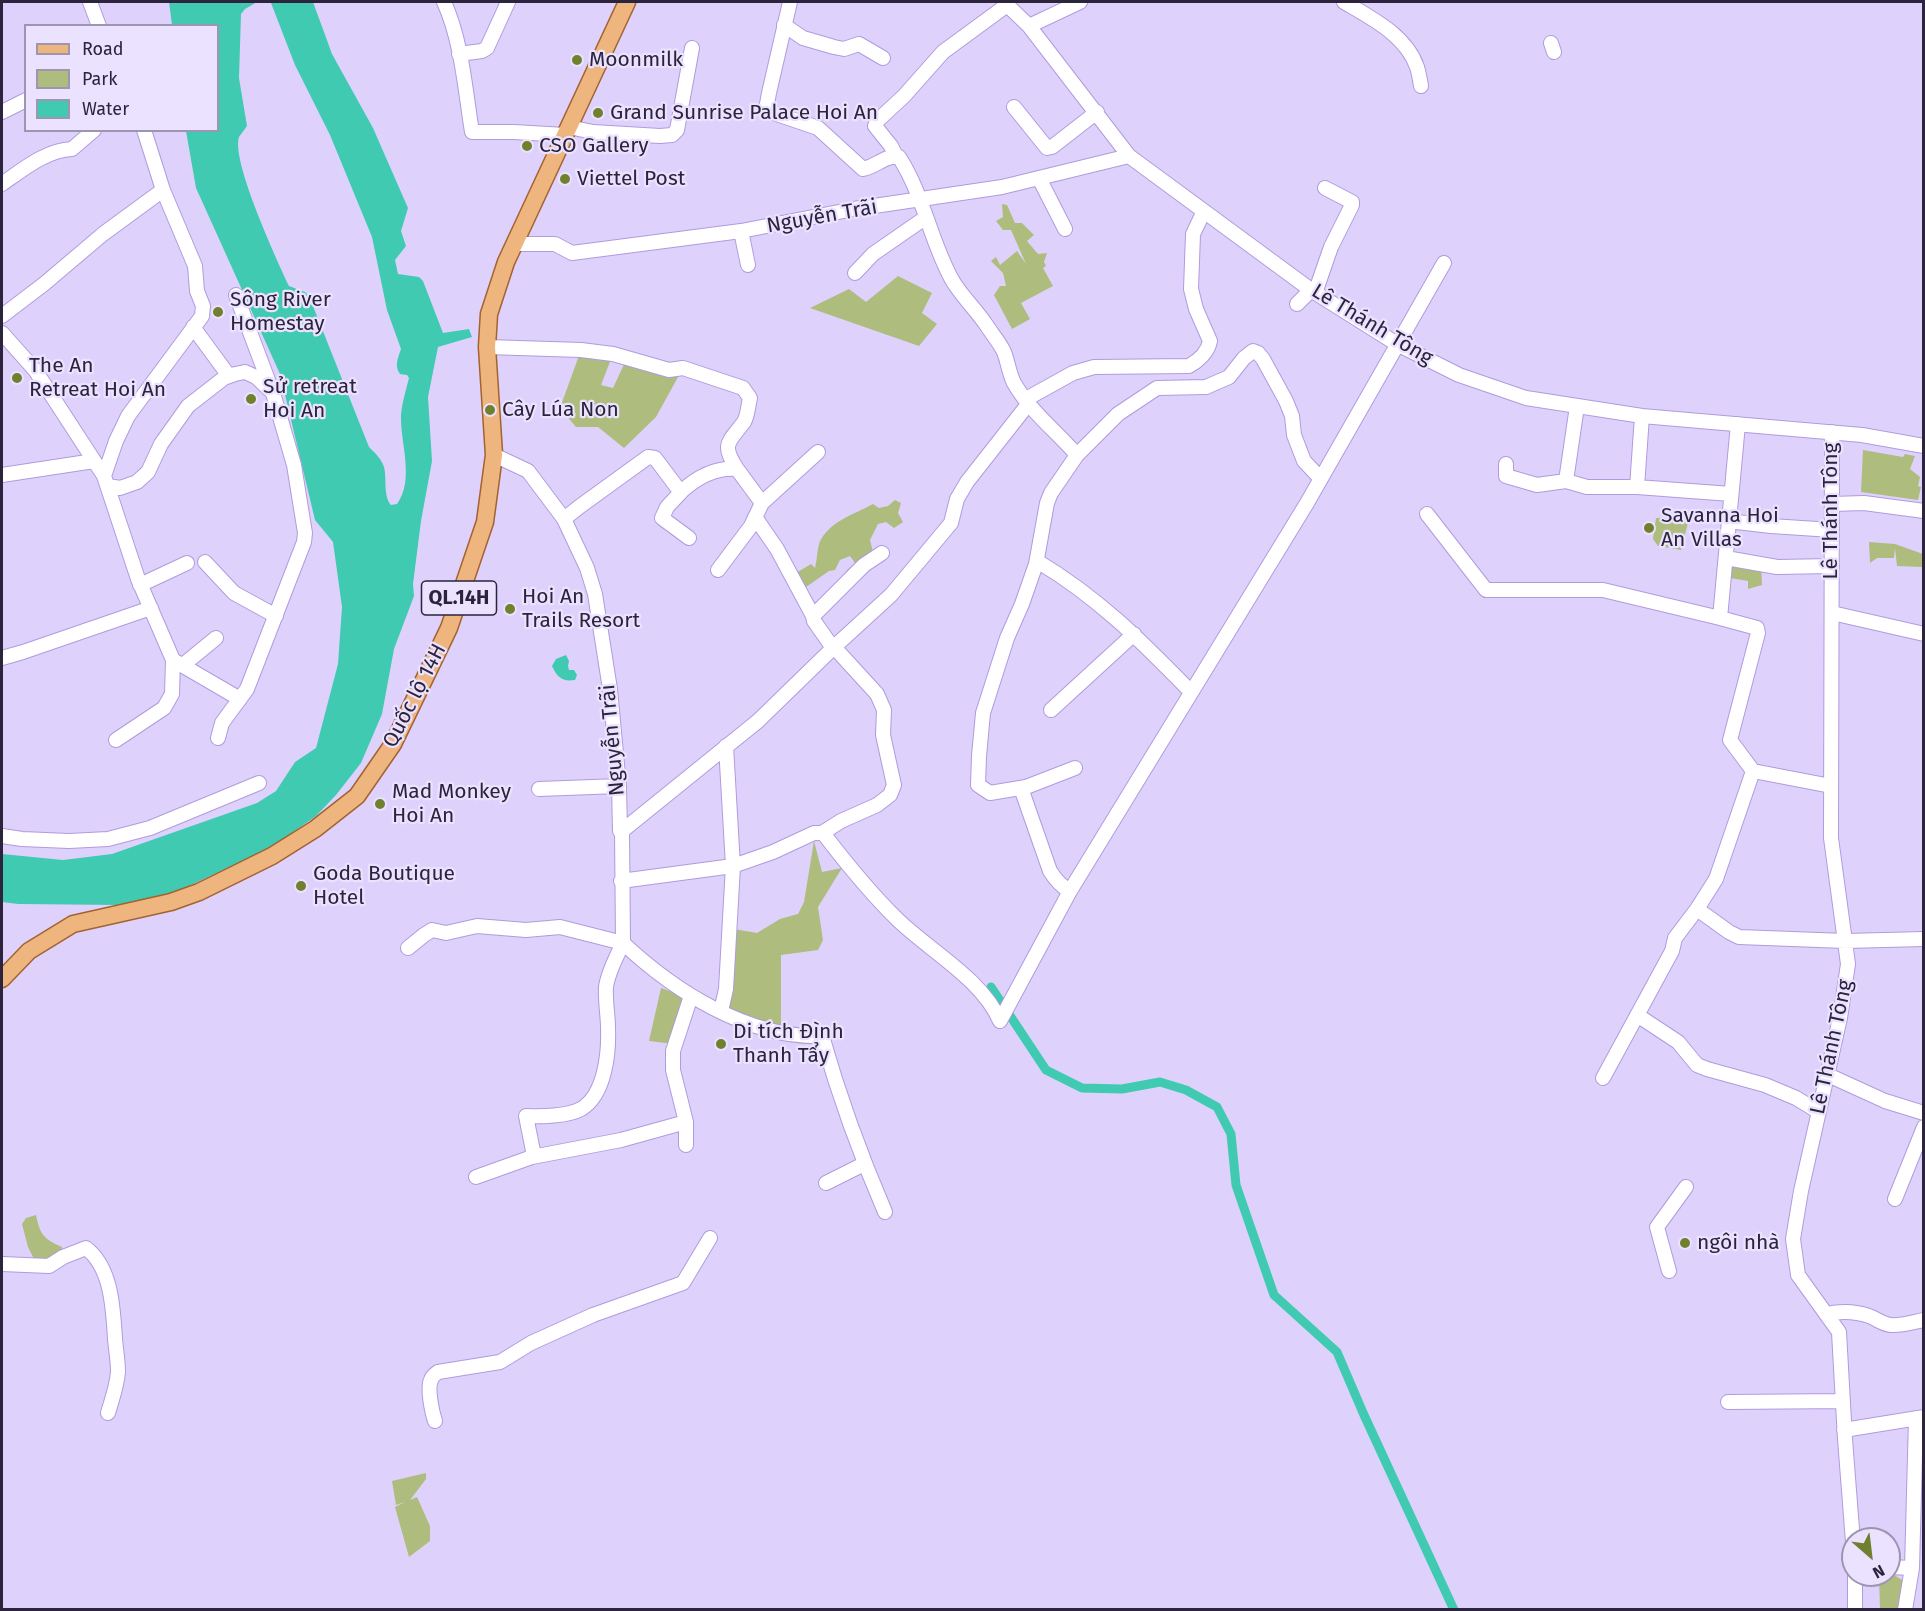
<!DOCTYPE html>
<html>
<head>
<meta charset="utf-8">
<style>
  body { margin:0 }
  #map { position:relative; width:1925px; height:1611px; overflow:hidden; background:#ded2fc; font-family:"Fira Sans",sans-serif }
  canvas { display:block }
  .frame { position:absolute; inset:0; border:3px solid #2c233d; pointer-events:none }
  .legend { position:absolute; left:24px; top:24px; width:195px; height:108px; box-sizing:border-box; background:#eae2fe; border:2px solid #9e96b1; margin:0; padding:8px 10px; list-style:none; font-size:18px; color:#2c233d }
  .legend li { display:flex; align-items:center; gap:12px; height:30px }
  .legend b { width:30px; border:2px solid #9e96b1 }
  .north { position:absolute; left:1841px; top:1527px; width:60px; height:60px; box-sizing:border-box; background:#eae2fe; border:2px solid #9e96b1; border-radius:50%; rotate:152deg; font-size:16px; font-weight:700; line-height:24px; text-align:center; color:#2c233d }
  .north::after { content:''; display:block; margin:auto; width:21px; height:27px; background:#71802e; clip-path:polygon(50% 0,100% 100%,50% 72%,0 100%) }
</style>
</head>
<body>
<div id="map">
<canvas width="1925" height="1611"></canvas>
<div class="frame"></div>
<ul class="legend">
<li><b style="height:8px;background:#eeb57f"></b>Road</li>
<li><b style="height:16px;background:#aebc7d"></b>Park</li>
<li><b style="height:16px;background:#41cab2"></b>Water</li>
</ul>
<div class="north">N</div>
</div>
<script>
const ctx = document.querySelector('canvas').getContext('2d');
ctx.lineJoin = 'round';
function paint(path, color) {
  ctx.fillStyle = color;
  ctx.fill(path, 'evenodd');
}
function strokePath(path, color, width, dash) {
  ctx.strokeStyle = color;
  ctx.lineWidth = width;
  ctx.lineCap = dash ? 'butt' : 'round';
  ctx.setLineDash(dash || []);
  ctx.stroke(path);
}
function label(font, color, halo, rows, align = 'center') {
  ctx.font = font + ' "Fira Sans",sans-serif';
  ctx.lineWidth = 4.5;
  ctx.setLineDash([]);
  ctx.textBaseline = 'middle';
  ctx.strokeStyle = halo;
  ctx.fillStyle = color;
  for (const [text, x, y, turn = 0] of rows) {
    ctx.save();
    ctx.translate(x, y);
    ctx.rotate((+turn || 0) * Math.PI / 180);
    ctx.textAlign = isNaN(turn) ? turn : align;
    if (halo) ctx.strokeText(text, 0, 0);
    ctx.fillText(text, 0, 0);
    ctx.restore();
  }
}
paint(new Path2D(`
  M1002 204 1007 205 1015 223H1022L1034 235 1027 241 1038 254 1047 253 1044 262 1046 266 1043 268 1053 286 1021 303 1030 319 1012 329 994 295 1000 286H1006L1003 273 991 261 996 257 1000 265 1017 251 1026 264 1011 230H1003L996 221 1003 217Z
  M898 276 932 293 922 313 937 324 919 346 810 308 849 289 866 302Z
  M581 350 613 354 601 385 613 388 627 358 683 368 656 417 624 448 598 427H576L560 408Z
  M1863 450 1903 457 1905 454 1915 456 1910 469 1920 477 1918 486 1921 487 1918 500 1861 492Z
  M895 500 901 503 898 513 903 522 894 528 886 522 878 524 870 540 874 557 851 578 846 571 855 563 850 556 840 560 835 570 829 571 806 587 796 573 811 564 815 568C817 560 817 551 819 544 827 522 855 514 873 504L879 508 888 506Z
  M1656 518 1689 519 1681 550 1658 546 1653 539Z
  M1869 542 1895 544 1923 554V567L1897 566 1895 548 1894 558H1877L1870 563Z
  M1726 555 1761 565 1762 585 1748 589V581L1724 577Z
  M814 841 822 872 842 868 818 907 823 940 818 950 781 955V1026L723 1009 728 928 757 933 780 919 798 914 804 902Z
  M661 988 687 997 674 1044 649 1041Z
  M36 1215C40 1235 44 1239 62 1247V1257L50 1263 34 1259 28 1247 22 1224 26 1218Z
  M426 1473V1479L410 1500 417 1497 430 1526V1541L409 1557 395 1507 405 1502 396 1505 392 1481Z
  M1889 1572 1904 1581 1900 1609H1880L1879 1575H1889Z`), '#aebc7d');
paint(new Path2D(`
  M169 2H257L245 9 241 14 239 78 247 126C245 129 241 134 239 137 231 161 277 260 289 286L305 292 309 296 369 447C375 453 381 458 384 467 387 479 383 496 391 505L397 504C415 479 400 443 401 415 402 403 406 390 409 378L407 375 400 374C394 366 398 358 401 349L387 310 372 237 330 135 295 65 271 3 268 2H313L332 54 373 128 408 208 401 231 406 246 395 260 398 274 419 277 423 281 443 333 469 329 472 337 438 347 428 397 432 461 421 521 413 584 414 596 394 649 382 714 361 763 336 795 316 816 273 846 172 894 119 905 18 904 2 902V854L63 860 112 854 257 803 276 791 295 762 316 748 338 664 342 607 333 542 315 520 280 374 196 188 186 131 218 130V26L172 25Z
  M566 655 569 661 568 666 569 670H574L577 675 575 680C562 682 557 677 552 666L556 659Z`), '#41cab2');
strokePath(new Path2D(`
  M991 987 1046 1070 1082 1088 1122 1089 1160 1082 1186 1090 1217 1107 1231 1134 1236 1185 1274 1295 1337 1352 1364 1415 1454 1610`), '#41cab2', 9);
const minor = new Path2D(`
  M90 2 99 26
  M444 2C462 42 465 89 472 132H514L565 135
  M790 2 769 93 767 104 771 112 818 128 863 169C877 166 885 155 899 157 923 194 930 239 951 278 960 295 976 309 987 326 992 334 1000 343 1004 352 1008 362 1009 373 1014 383 1030 411 1056 431 1077 455
  M1004 2 1029 26 1129 156 1311 290 1397 344 1459 375 1526 398 1642 416 1862 435 1924 446
  M1344 2C1371 18 1406 35 1417 67 1419 73 1420 80 1421 86
  M784 25 803 38 834 47 844 49 859 44 883 58
  M1029 26 1080 2
  M1551 43 1554 52
  M459 54 482 51 487 48 508 2
  M1014 107 1047 148 1052 147 1097 112
  M2 112 26 100
  M569 127 593 132 660 136 672 135 677 130 692 48
  M896 156 891 146 875 126 877 121 904 96 943 52 1007 5
  M1039 178 1065 229
  M2 184C22 170 46 150 72 149L94 130
  M741 231 748 265
  M514 244H555L572 253 741 231 854 209 1002 187 1129 156
  M855 273 873 254 925 218
  M1315 293 1331 247 1352 205V202L1325 188
  M236 295 271 388
  M1297 304 1311 290
  M2 316 44 284 103 234 163 190
  M193 327 229 376
  M2 333 35 370 104 476 138 579 173 660 172 694 164 708 116 740
  M487 347 581 350 613 354 669 370 683 368 743 388 750 398C748 406 748 415 744 422 728 443 721 444 737 469
  M1026 399 1073 373 1094 367 1189 366C1198 361 1208 352 1210 341L1196 309 1191 289 1193 234 1204 211
  M1832 432 1831 838 1848 964 1840 1018 1801 1191 1793 1239 1798 1275 1839 1332 1845 1439 1853 1542
  M494 455 528 471 564 519 587 568 595 594 610 689 619 786 620 831H622L623 943C674 991 749 1039 822 1036 839 1096 860 1154 885 1212
  M1506 464V476L1537 485 1566 481 1587 487H1637L1731 494
  M2 475 94 461
  M104 476 116 441 128 416 202 316 203 306 197 291 195 266 163 190 144 130
  M1566 481 1577 406
  M108 486 120 488 137 482 148 472 161 444 188 406 224 378 235 374 245 372 256 377 273 393 294 465 305 533 304 542 247 689 222 723 218 738
  M1637 487 1642 416
  M683 490 667 507 662 518 689 538
  M1832 504 1864 503 1924 511
  M1427 514 1486 590H1603L1720 618
  M755 517 777 549 813 616 814 621 833 648
  M564 519 579 507 648 457 655 458 679 490H683C699 476 716 467 737 469L762 503
  M1728 521 1771 526 1832 530
  M1726 558 1777 567 1832 566
  M1037 561C1099 598 1141 641 1191 692
  M205 562 234 593 276 616
  M718 570 751 526 762 503 818 452
  M140 585 187 563
  M1832 613 1924 634
  M813 616 864 565 882 553
  M2 658 23 652 151 608
  M173 660 240 699
  M183 665 216 638
  M1051 710 1134 634
  M1075 768 1026 787 990 793 978 785 979 756 983 713 1007 638 1022 604 1036 564 1047 503 1051 493 1077 455 1118 414 1157 388 1206 387 1229 377 1244 358 1253 351 1258 353 1263 359 1286 401 1292 416 1294 435 1304 461 1320 478
  M1753 771 1831 786
  M1021 788 1050 871C1055 879 1062 887 1070 891
  M539 789 619 786
  M622 831 758 721 833 648 891 595 951 523 957 499 967 482 1029 403
  M823 833C846 863 870 893 898 920 930 951 982 979 1000 1021L1070 891 1307 503 1444 263
  M2 836 22 839 69 841 108 839 150 828 259 783
  M621 881 733 866 773 852 814 833H822L841 821 877 805 890 795 894 785 883 735 884 710 877 694 834 647
  M1697 909 1729 932 1739 937 1845 941 1924 939
  M408 948 424 935 432 930 446 933 477 926 526 930 560 927 623 943C617 956 608 972 606 987 605 1000 608 1015 608 1028 609 1053 605 1095 581 1109 568 1116 540 1117 526 1116L533 1151 532 1157 476 1177
  M721 1011 726 989 733 866 726 746
  M1637 1015 1678 1042 1697 1065 1707 1069 1765 1085 1796 1098 1819 1112
  M1828 1075 1885 1101 1924 1113
  M1603 1078 1672 951 1675 938 1697 909 1716 879 1753 771 1730 740 1758 633 1757 628 1720 618 1738 424
  M686 1145V1122L673 1070V1051L691 996
  M532 1157 621 1140 686 1122
  M826 1183 864 1164
  M1895 1199 1924 1127
  M2 1264 49 1266 63 1257 86 1248C112 1268 113 1309 115 1339 116 1350 118 1361 118 1372 117 1386 112 1399 108 1413
  M1669 1271 1657 1227 1686 1187
  M1826 1314C1840 1311 1855 1311 1869 1316 1877 1319 1882 1324 1891 1325 1901 1326 1913 1322 1924 1320
  M1728 1402 1843 1401
  M435 1421C432 1412 427 1388 431 1380 432 1376 434 1375 438 1372L500 1362 531 1343 593 1315 683 1283 710 1238
  M1844 1430 1924 1417
  M1889 1567 1912 1568
  M1855 1610V1575
  M1905 1610 1912 1568 1916 1418`);
const major = new Path2D(`
  M2 979 29 951 73 924 171 902 199 892 272 856 315 829 357 796 393 744 449 628 485 522 494 455 487 347 489 314 506 262 627 2`);
strokePath(minor, '#b09bdd', 16);
strokePath(major, '#a36231', 19);
strokePath(minor, '#fff', 14);
strokePath(major, '#eeb57f', 16);
for (const [x, y, r, color] of [
  [577,60,6,"#71802e"],
  [598,113,6,"#71802e"],
  [527,146,6,"#71802e"],
  [565,179,6,"#71802e"],
  [218,312,6,"#71802e"],
  [17,378,6,"#71802e"],
  [251,399,6,"#71802e"],
  [490,410,6,"#71802e"],
  [1649,528,6,"#71802e"],
  [510,609,6,"#71802e"],
  [380,804,6,"#71802e"],
  [301,886,6,"#71802e"],
  [721,1044,6,"#71802e"],
  [1685,1243,6,"#71802e"]
]) {
  const dot = new Path2D();
  dot.arc(x, y, r, 0, 2 * Math.PI);
  ctx.fillStyle = color;
  ctx.fill(dot);
  strokePath(dot, '#eae2fe', 2);
}
for (const [x, y, w] of [
  [459,598,75]
]) {
  const box = new Path2D();
  box.roundRect(x - w / 2, y - 17, w, 34, 4.5);
  ctx.fillStyle = '#eae2fe';
  ctx.fill(box);
  strokePath(box, '#2c233d', 1.5);
}
label('bold 20px', '#2c233d', null, [
  ["QL.14H",459,598]
]);
label('21px', '#2c233d', '#eae2fe', [
  ["Moonmilk",589,60],
  ["Grand Sunrise Palace Hoi An",610,113],
  ["CSO Gallery",539,146],
  ["Viettel Post",577,179],
  ["Sông River",230,300],
  ["Homestay",230,324],
  ["The An",29,366],
  ["Retreat Hoi An",29,390],
  ["Sử retreat",263,387],
  ["Hoi An",263,411],
  ["Cây Lúa Non",502,410],
  ["Savanna Hoi",1661,516],
  ["An Villas",1661,540],
  ["Hoi An",522,597],
  ["Trails Resort",522,621],
  ["Mad Monkey",392,792],
  ["Hoi An",392,816],
  ["Goda Boutique",313,874],
  ["Hotel",313,898],
  ["Di tích Đình",733,1032],
  ["Thanh Tẩy",733,1056],
  ["ngôi nhà",1697,1243]
], 'left');
label('21px', '#2c233d', '#eae2fe', [
  ["Nguyễn Trãi",822,217,-10],
  ["Lê Thánh Tông",1372,325,31],
  ["Lê Thánh Tông",1831,511,-90],
  ["Quốc lộ 14H",415,696,-63],
  ["Nguyễn Trãi",613,740,-95],
  ["Lê Thánh Tông",1832,1047,-78]
]);
</script>
</body>
</html>
